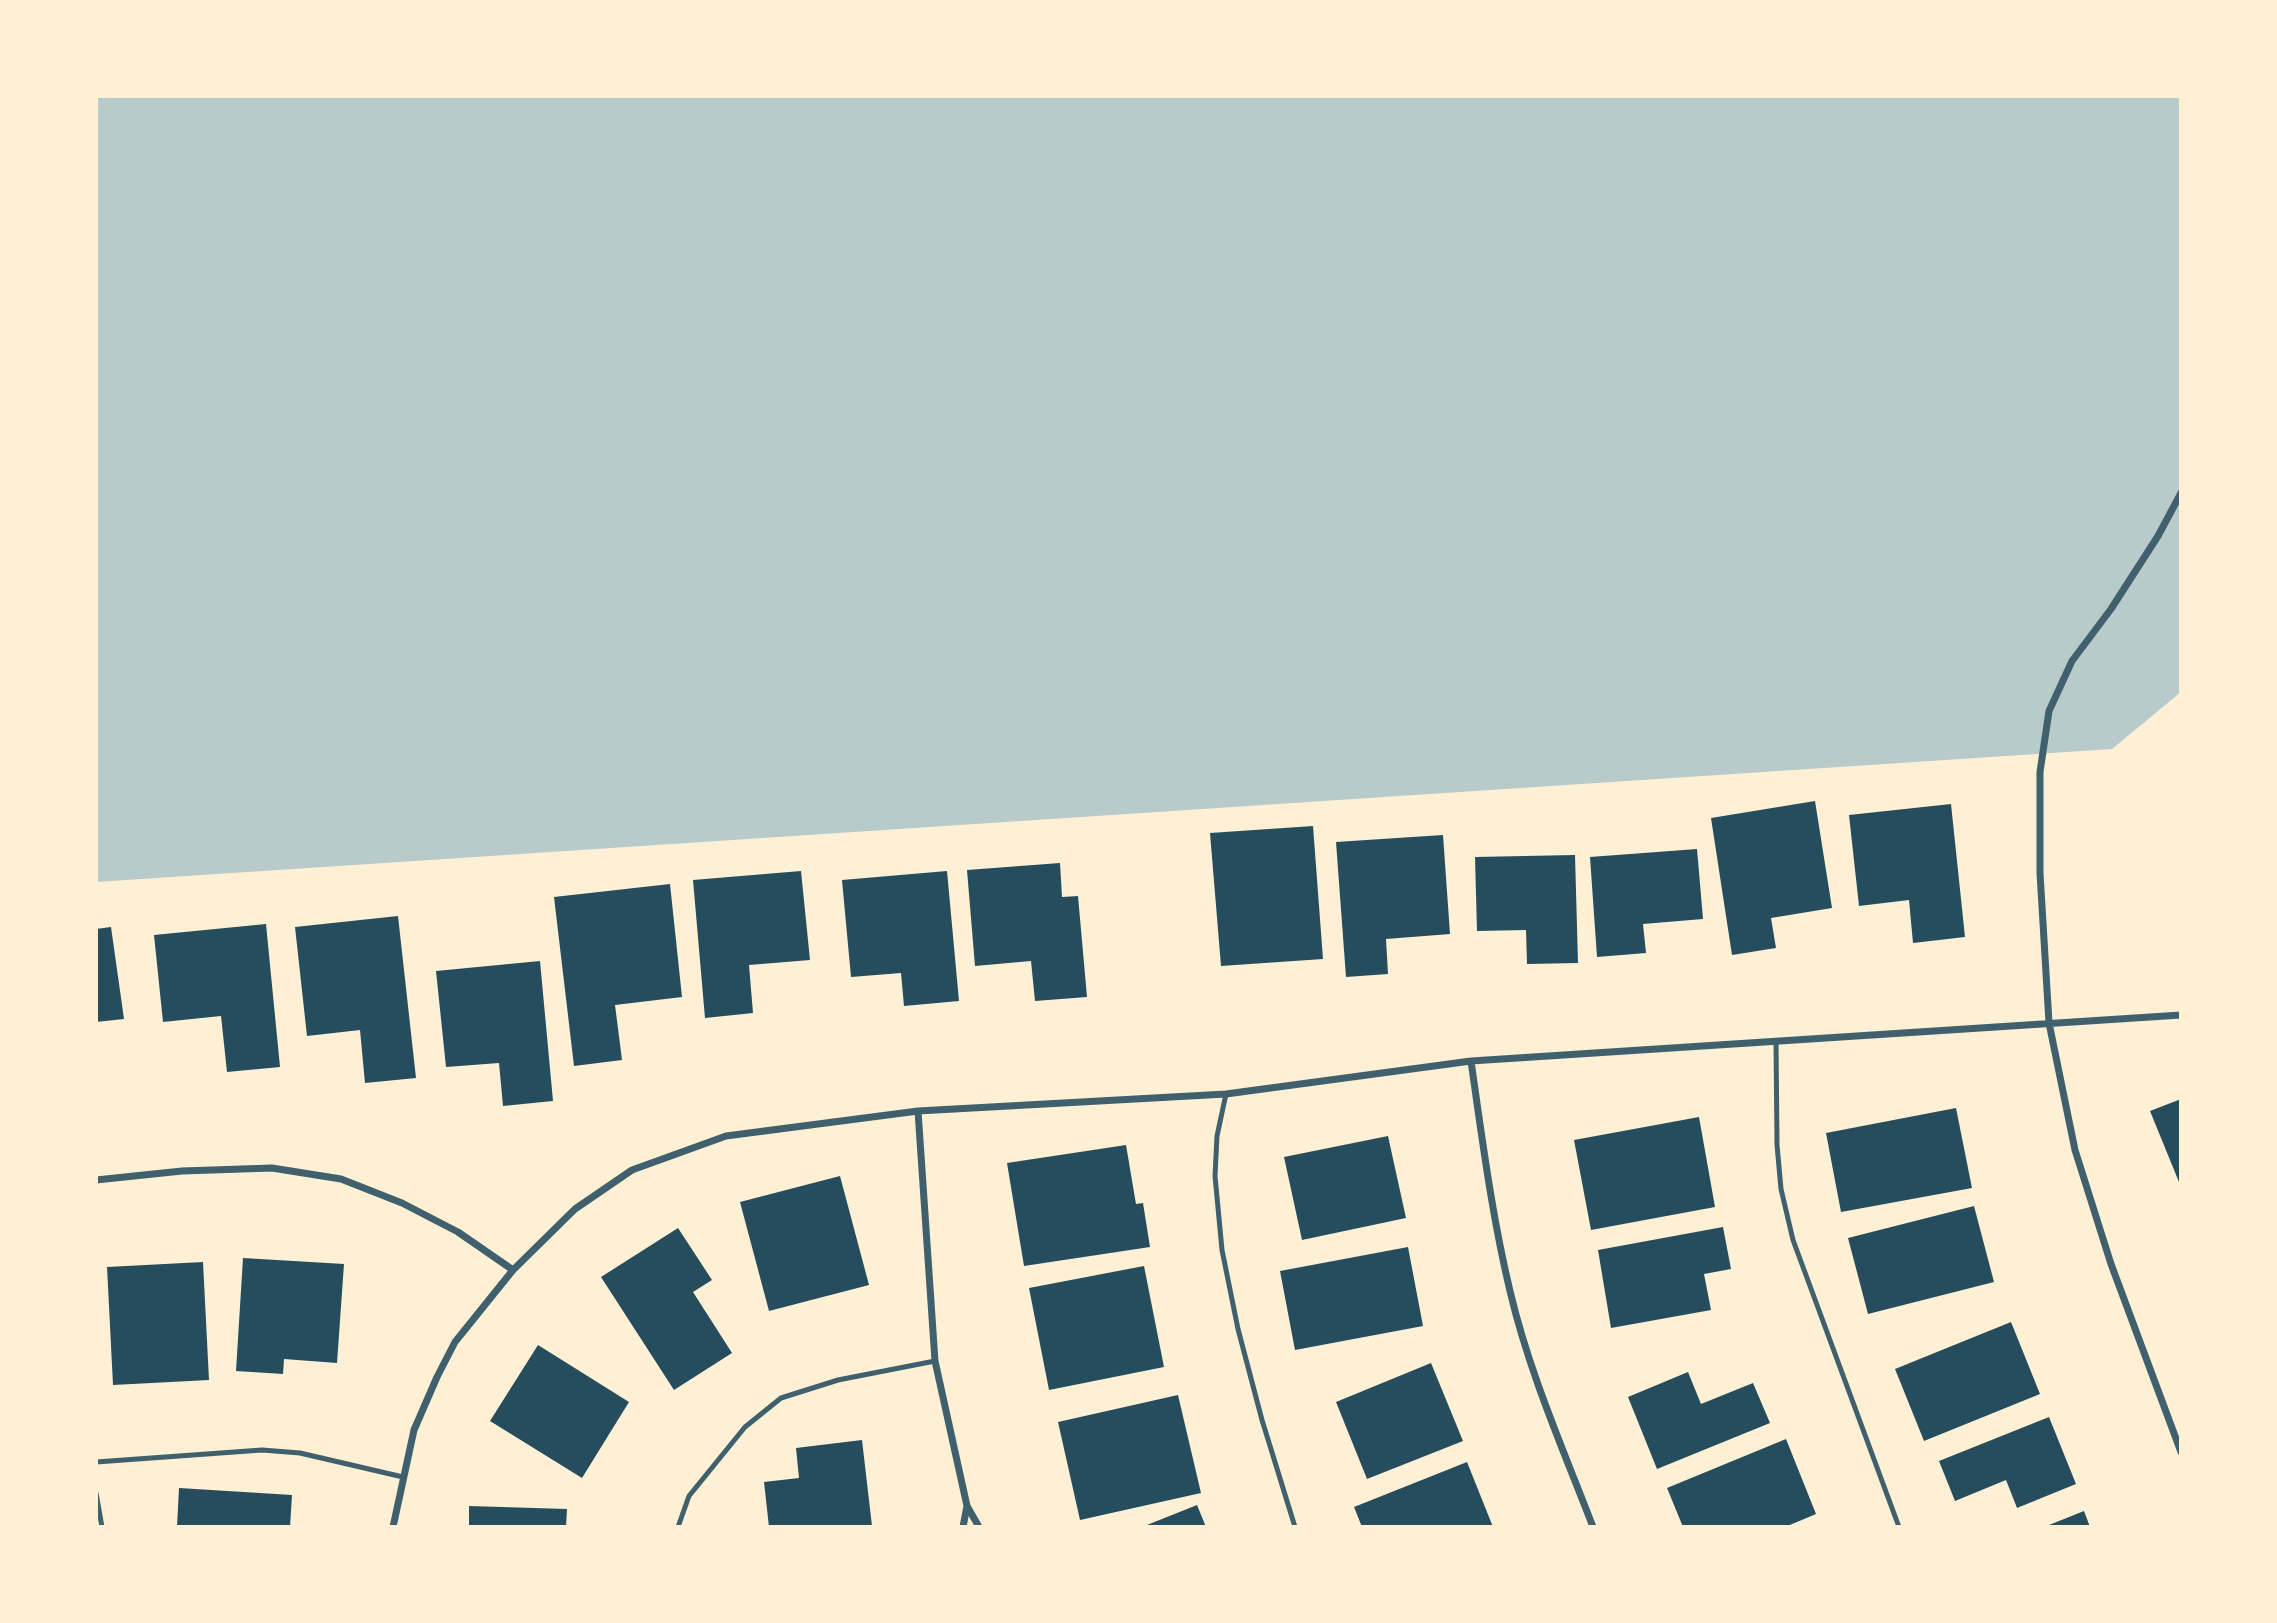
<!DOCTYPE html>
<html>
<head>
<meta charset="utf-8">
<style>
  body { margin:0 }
  #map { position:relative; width:2277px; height:1623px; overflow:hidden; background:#fdf0d5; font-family:Quicksand,sans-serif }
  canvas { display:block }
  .frame { position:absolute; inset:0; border:98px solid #fdf0d5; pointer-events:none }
</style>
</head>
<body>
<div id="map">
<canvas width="2277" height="1623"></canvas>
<div class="frame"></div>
</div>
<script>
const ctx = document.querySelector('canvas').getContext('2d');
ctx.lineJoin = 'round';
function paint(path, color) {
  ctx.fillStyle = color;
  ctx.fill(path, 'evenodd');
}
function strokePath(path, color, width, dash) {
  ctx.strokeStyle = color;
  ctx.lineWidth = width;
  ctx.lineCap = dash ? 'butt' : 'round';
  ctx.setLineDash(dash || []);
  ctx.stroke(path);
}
paint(new Path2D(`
  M96 96H2181V692L2112 749 96 882Z`), '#b9caca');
paint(new Path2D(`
  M1815 801 1832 908 1771 918 1776 948 1732 955 1711 818Z
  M1951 804 1965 937 1913 943 1909 900 1859 906 1849 815Z
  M1313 826 1323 959 1221 966 1210 833Z
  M1443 835 1450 934 1386 939 1388 974 1346 977 1336 842Z
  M1697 849 1703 919 1643 924 1646 953 1597 957 1590 857Z
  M1575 855 1578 963 1527 964 1526 930 1477 931 1475 857Z
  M1060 863 1062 897 1078 896 1087 997 1035 1001 1031 961 975 966 967 870Z
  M801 871 810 960 749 965 753 1013 705 1018 693 880Z
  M947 871 959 1001 904 1006 901 973 851 977 842 880Z
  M670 884 682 997 615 1005 622 1060 574 1066 554 897Z
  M398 916 416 1078 365 1083 360 1030 307 1036 295 927Z
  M266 924 280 1067 227 1072 221 1016 163 1022 154 935Z
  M111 927 124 1019 96 1022V929Z
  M540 961 553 1101 503 1106 499 1063 446 1067 436 971Z
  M2181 1099V1187L2150 1111Z
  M1956 1108 1972 1188 1841 1212 1826 1133Z
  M1699 1117 1715 1207 1591 1230 1574 1140Z
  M1388 1136 1406 1218 1302 1240 1284 1157Z
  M1126 1145 1136 1204 1143 1203 1150 1247 1024 1266 1007 1163Z
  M840 1176 869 1285 769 1311 740 1202Z
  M1974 1206 1994 1282 1868 1314 1848 1238Z
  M1723 1227 1731 1269 1704 1274 1711 1310 1611 1328 1598 1250Z
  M678 1228 712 1280 693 1292 732 1353 674 1390 601 1277Z
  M1408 1247 1423 1326 1295 1350 1280 1271Z
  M243 1258 344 1264 337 1363 284 1359 283 1374 236 1371Z
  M203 1262 209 1380 113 1385 107 1267Z
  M1144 1266 1164 1367 1049 1390 1029 1288Z
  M2011 1322 2040 1394 1924 1441 1895 1369Z
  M538 1345 629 1402 582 1478 490 1421Z
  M1431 1363 1463 1441 1367 1479 1336 1402Z
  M1688 1372 1701 1404 1753 1383 1770 1423 1657 1469 1628 1397Z
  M1178 1395 1201 1493 1080 1520 1058 1422Z
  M2049 1417 2076 1484 2017 1508 2006 1480 1955 1501 1939 1461Z
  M1786 1439 1816 1514 1785 1527H1683L1667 1488Z
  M862 1440 872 1526 769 1527 764 1482 799 1478 796 1448Z
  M1467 1462 1493 1527H1362L1354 1507Z
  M179 1488 292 1495 290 1527H177Z
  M1197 1505 1206 1527H1142Z
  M469 1506 567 1509 566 1527H469Z
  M2084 1511 2090 1527H2044Z`), '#264d5e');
strokePath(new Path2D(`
  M1776 1041 1777 1145 1781 1189 1793 1240 1899 1527
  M1226 1094 1217 1136 1215 1176 1222 1250 1238 1329 1262 1420 1295 1527
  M96 1462 262 1450 300 1453 403 1477
  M96 1493 102 1527
  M678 1527 689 1496 745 1427 781 1398 838 1380 935 1361`), '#3f606c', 5);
strokePath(new Path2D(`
  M2181 493 2158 536 2111 609 2072 661 2049 711 2040 772V873L2049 1023 2075 1150 2111 1264 2181 1452
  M1471 1061C1482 1138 1492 1216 1510 1291 1529 1372 1563 1449 1593 1527
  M918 1111 935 1361 967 1506 979 1527
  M96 1180 182 1171 272 1168 341 1179 402 1203 458 1232 513 1270
  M393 1527 414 1430 437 1377 455 1342 513 1270 575 1209 632 1170 726 1136 918 1111 1226 1094 1471 1061 2181 1015
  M963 1527 967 1506`), '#3f606c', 7);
</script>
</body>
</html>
